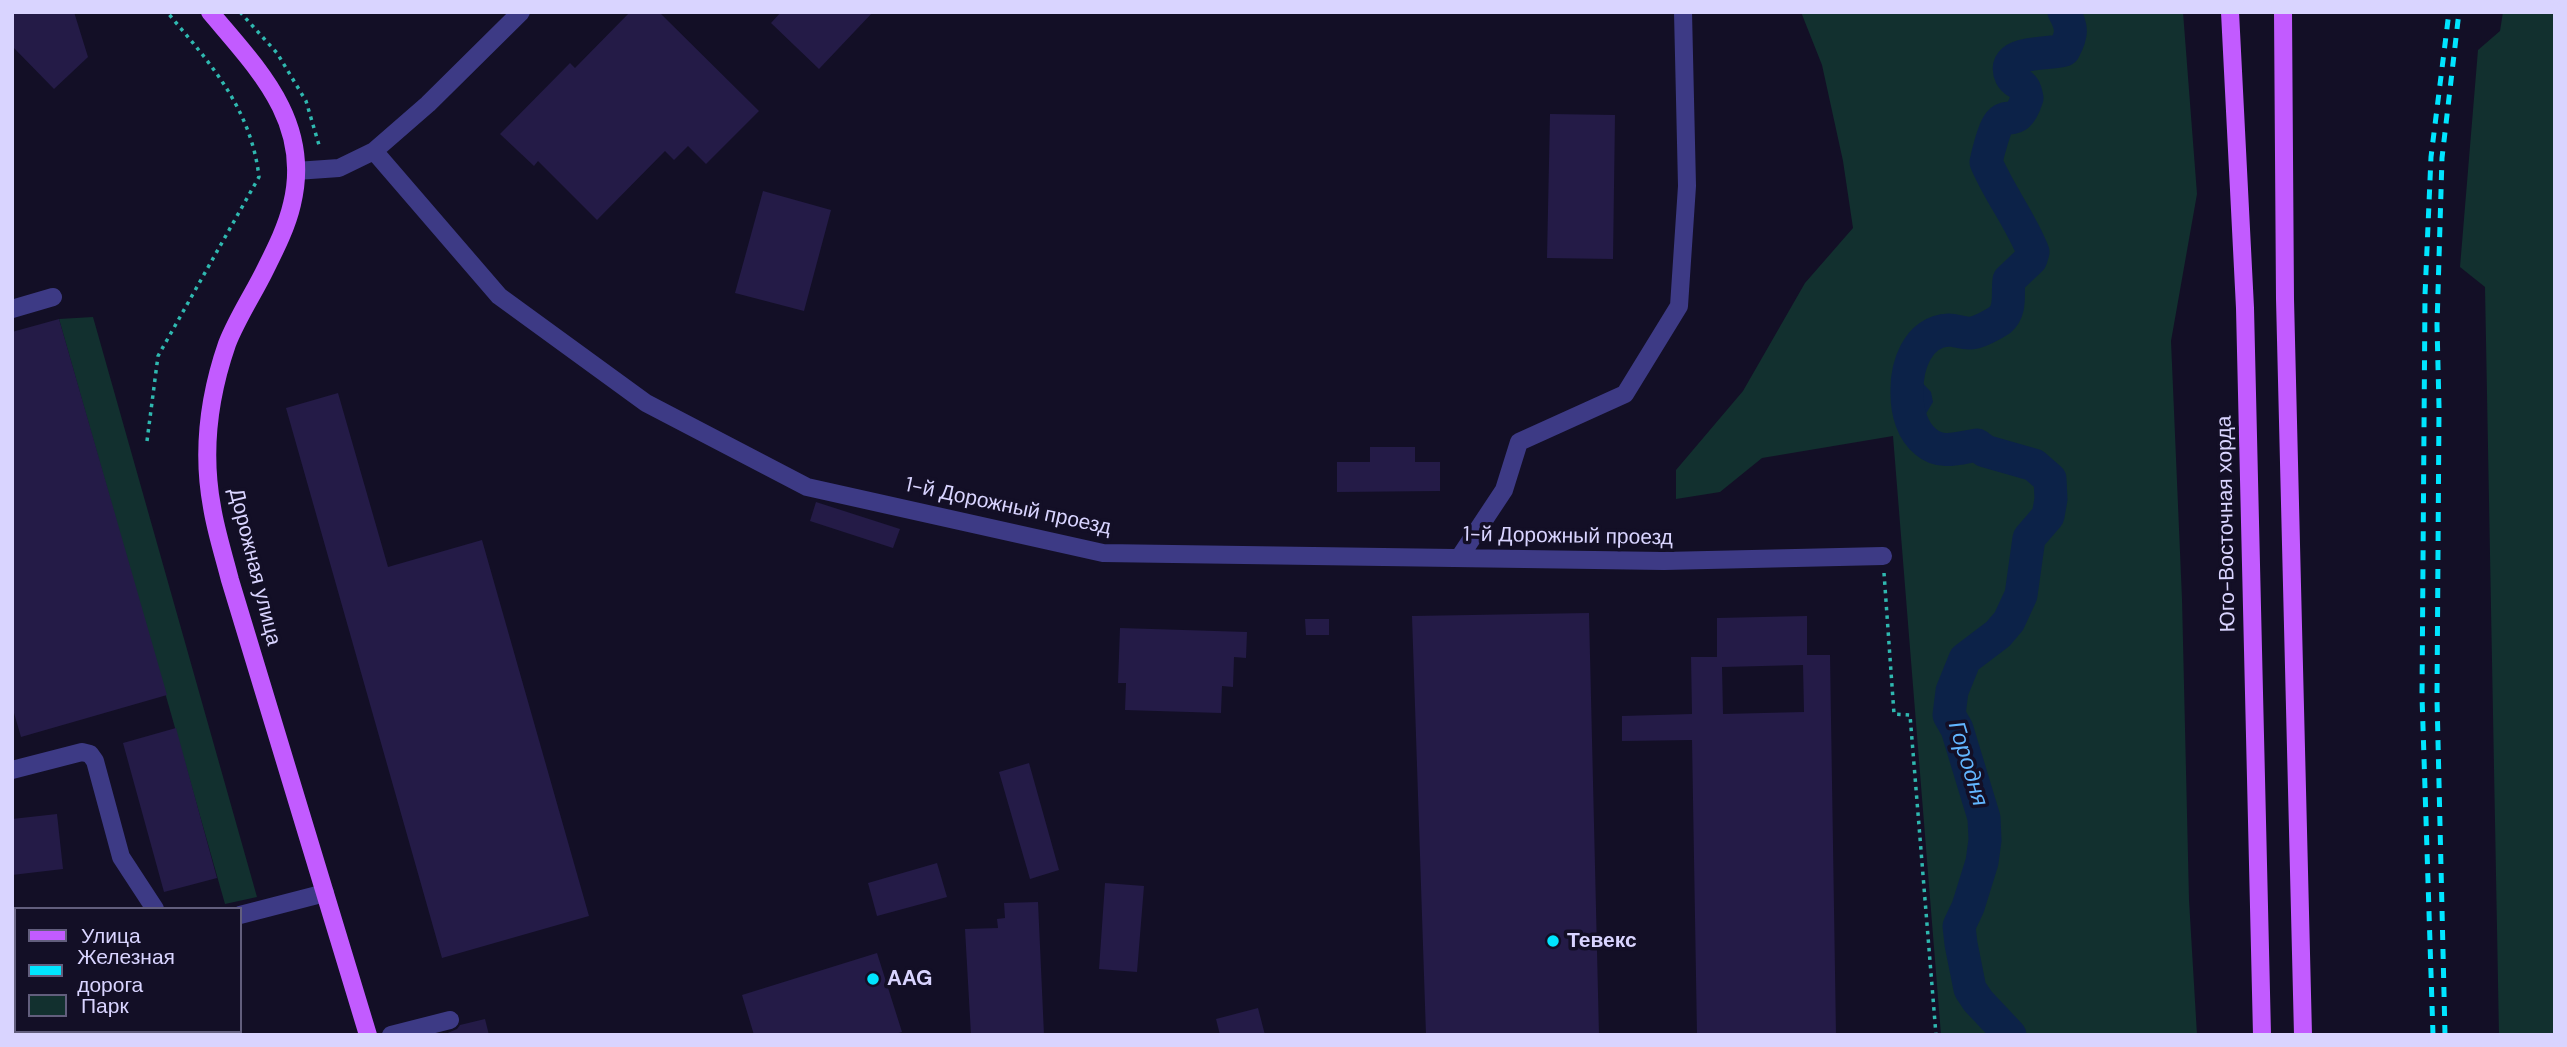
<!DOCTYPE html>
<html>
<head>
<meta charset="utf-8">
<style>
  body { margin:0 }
  #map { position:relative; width:2567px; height:1047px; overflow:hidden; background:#130f26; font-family:"DM Sans",sans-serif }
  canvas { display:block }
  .frame { position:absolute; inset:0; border:14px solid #d9d4ff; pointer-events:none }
  .legend { position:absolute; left:14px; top:907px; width:228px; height:126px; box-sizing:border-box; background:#130f26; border:2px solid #625e7d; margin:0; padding:9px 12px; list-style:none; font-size:21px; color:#d9d4ff }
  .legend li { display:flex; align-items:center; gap:14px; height:35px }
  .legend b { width:35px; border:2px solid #625e7d }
</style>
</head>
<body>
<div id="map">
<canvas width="2567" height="1047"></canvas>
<div class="frame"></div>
<ul class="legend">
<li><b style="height:9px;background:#c25bff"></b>Улица</li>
<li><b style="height:9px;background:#00e5ff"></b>Железная дорога</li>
<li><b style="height:19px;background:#12302f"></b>Парк</li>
</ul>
</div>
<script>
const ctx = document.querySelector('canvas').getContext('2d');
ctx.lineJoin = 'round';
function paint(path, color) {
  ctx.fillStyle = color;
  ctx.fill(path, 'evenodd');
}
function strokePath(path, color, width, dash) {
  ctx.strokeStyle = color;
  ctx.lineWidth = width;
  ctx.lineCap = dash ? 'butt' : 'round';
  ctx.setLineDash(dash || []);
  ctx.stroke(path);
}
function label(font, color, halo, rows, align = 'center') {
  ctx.font = font + ' "DM Sans",sans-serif';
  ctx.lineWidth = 7;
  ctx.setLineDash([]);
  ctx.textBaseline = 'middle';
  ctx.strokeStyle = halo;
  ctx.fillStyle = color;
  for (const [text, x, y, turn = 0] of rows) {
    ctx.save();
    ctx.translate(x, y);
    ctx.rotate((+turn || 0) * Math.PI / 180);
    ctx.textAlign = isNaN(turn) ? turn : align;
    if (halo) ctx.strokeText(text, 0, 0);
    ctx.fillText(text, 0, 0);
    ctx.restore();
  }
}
paint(new Path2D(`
  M1801 12H2183L2197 194 2171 341 2182 599 2189 900 2197 1035H1941L1893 436 1762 458 1720 492 1676 499V470L1743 391 1805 283 1853 228 1843 161 1822 65Z
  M2503 12H2555V1035H2499L2485 287 2460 267 2478 50 2500 31Z
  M93 317 257 897 225 904 59 319Z`), '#12302f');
paint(new Path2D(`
  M1913 373 1931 392 1933 402 1921 422 1900 418C1890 403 1893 393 1899 377Z`), '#0c2248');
strokePath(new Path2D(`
  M2010 1035 1978 1001 1970 989 1961 944 1959 926 1968 907 1982 862 1985 840 1984 818 1957 729 1949 715 1952 691 1965 659 1998 634 2009 621 2021 595 2029 538 2048 516 2051 499 2050 479 2034 465 1985 451 1977 445C1959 448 1941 455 1926 442 1912 431 1907 411 1907 394 1906 367 1917 331 1949 330 1956 330 1964 334 1971 333 1978 333 1994 324 2000 320 2012 310 2007 293 2009 280L2031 259 2033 252C2021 221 1999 193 1986 162 1988 153 1994 129 1999 123 2008 111 2017 129 2027 98 2026 94 2026 90 2023 87 2019 82 2014 82 2011 76 1999 49 2051 55 2064 50 2072 35 2073 28 2064 12`), '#0c2248', 33);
paint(new Path2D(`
  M12 12H74L88 57 54 89 12 46Z
  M630 12H659L759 111 706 164 688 146 674 160 665 151 597 220 538 161 534 166 500 134 570 63 575 68Z
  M781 12H873L819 69 771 23Z
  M1550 114 1615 115 1613 259 1547 258Z
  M763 191 831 210 804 311 735 293Z
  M59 319 167 695 21 737 12 706V332Z
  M338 393 388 567 482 540 589 916 442 958 286 408Z
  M1370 447H1415V462H1440V491L1337 492V462H1370Z
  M816 502 900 529 893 548 810 521Z
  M1589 613 1599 1035H1426L1412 616Z
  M1807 616V655H1830L1836 1035H1697L1692 740 1622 741V716L1692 714 1691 657H1717V618ZM1803 665 1804 712 1723 714 1722 667Z
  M1305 619H1329V635H1306Z
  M1120 628 1247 632 1246 658 1234 657 1233 687 1222 686 1221 713 1125 710 1126 683H1118Z
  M176 728 217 878 164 892 123 743Z
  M1029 763 1059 870 1030 879 999 772Z
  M57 814 63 869 12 875V819Z
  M937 863 947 897 877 916 868 883Z
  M1105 883 1144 886 1137 972 1099 969Z
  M1038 902 1044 1035H971L965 929 998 928 997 919 1005 918 1004 903Z
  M877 953 902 1032 892 1035H754L742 995Z
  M1258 1008 1265 1035H1220L1216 1019Z
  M485 1019 489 1035H443L457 1029 460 1025Z`), '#241b47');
strokePath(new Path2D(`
  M240 12 277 53 306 101 319 145
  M147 441 158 356 259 177C251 108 210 63 167 12
  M1884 573 1894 714 1910 715 1936 1035`), '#2fb8b0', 3.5, [3.5, 5]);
strokePath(new Path2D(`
  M374 151 499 296 646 403 807 487 1103 553 1664 561 1883 556
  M296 171 339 168 374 151 428 104 521 12
  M12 309 53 297
  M1459 558 1504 490 1519 442 1625 394 1679 306 1687 186 1683 12
  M12 770 82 752 90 754 95 761 121 857 155 909
  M240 915 325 893
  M12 972 16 971
  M391 1035 450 1020`), '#3d3a85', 18);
strokePath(new Path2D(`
  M210 12C258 69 312 122 292 204 287 226 276 248 266 268 254 293 237 318 227 344 209 396 202 453 212 507 216 532 224 556 230 580L368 1035
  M2230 12 2245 308 2262 1035
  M2283 12 2285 299 2303 1035`), '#c25bff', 18);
strokePath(new Path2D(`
  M2433 1035 2422 696 2425 295 2431 157 2449 12
  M2445 1035 2437 699 2439 407 2437 325 2442 158 2459 12`), '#00e5ff', 5, [10, 9]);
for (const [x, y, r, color] of [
  [1553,941,7,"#00e5ff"],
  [873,979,7,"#00e5ff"]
]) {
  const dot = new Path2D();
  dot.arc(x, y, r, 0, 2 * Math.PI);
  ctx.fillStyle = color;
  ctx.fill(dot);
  strokePath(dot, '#130f26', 2.5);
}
label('21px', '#d9d4ff', '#130f26', [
  ["1-й Дорожный проезд",1008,507,12],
  ["Юго-Восточная хорда",2227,524,-91],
  ["1-й Дорожный проезд",1568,537,1],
  ["Дорожная улица",254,567,76]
]);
label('bold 21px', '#d9d4ff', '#130f26', [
  ["Тевекс",1567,941],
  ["AAG",887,979]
], 'left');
label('italic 23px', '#62b6ff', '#130f26', [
  ["Городня",1967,764,73]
]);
</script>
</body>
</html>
